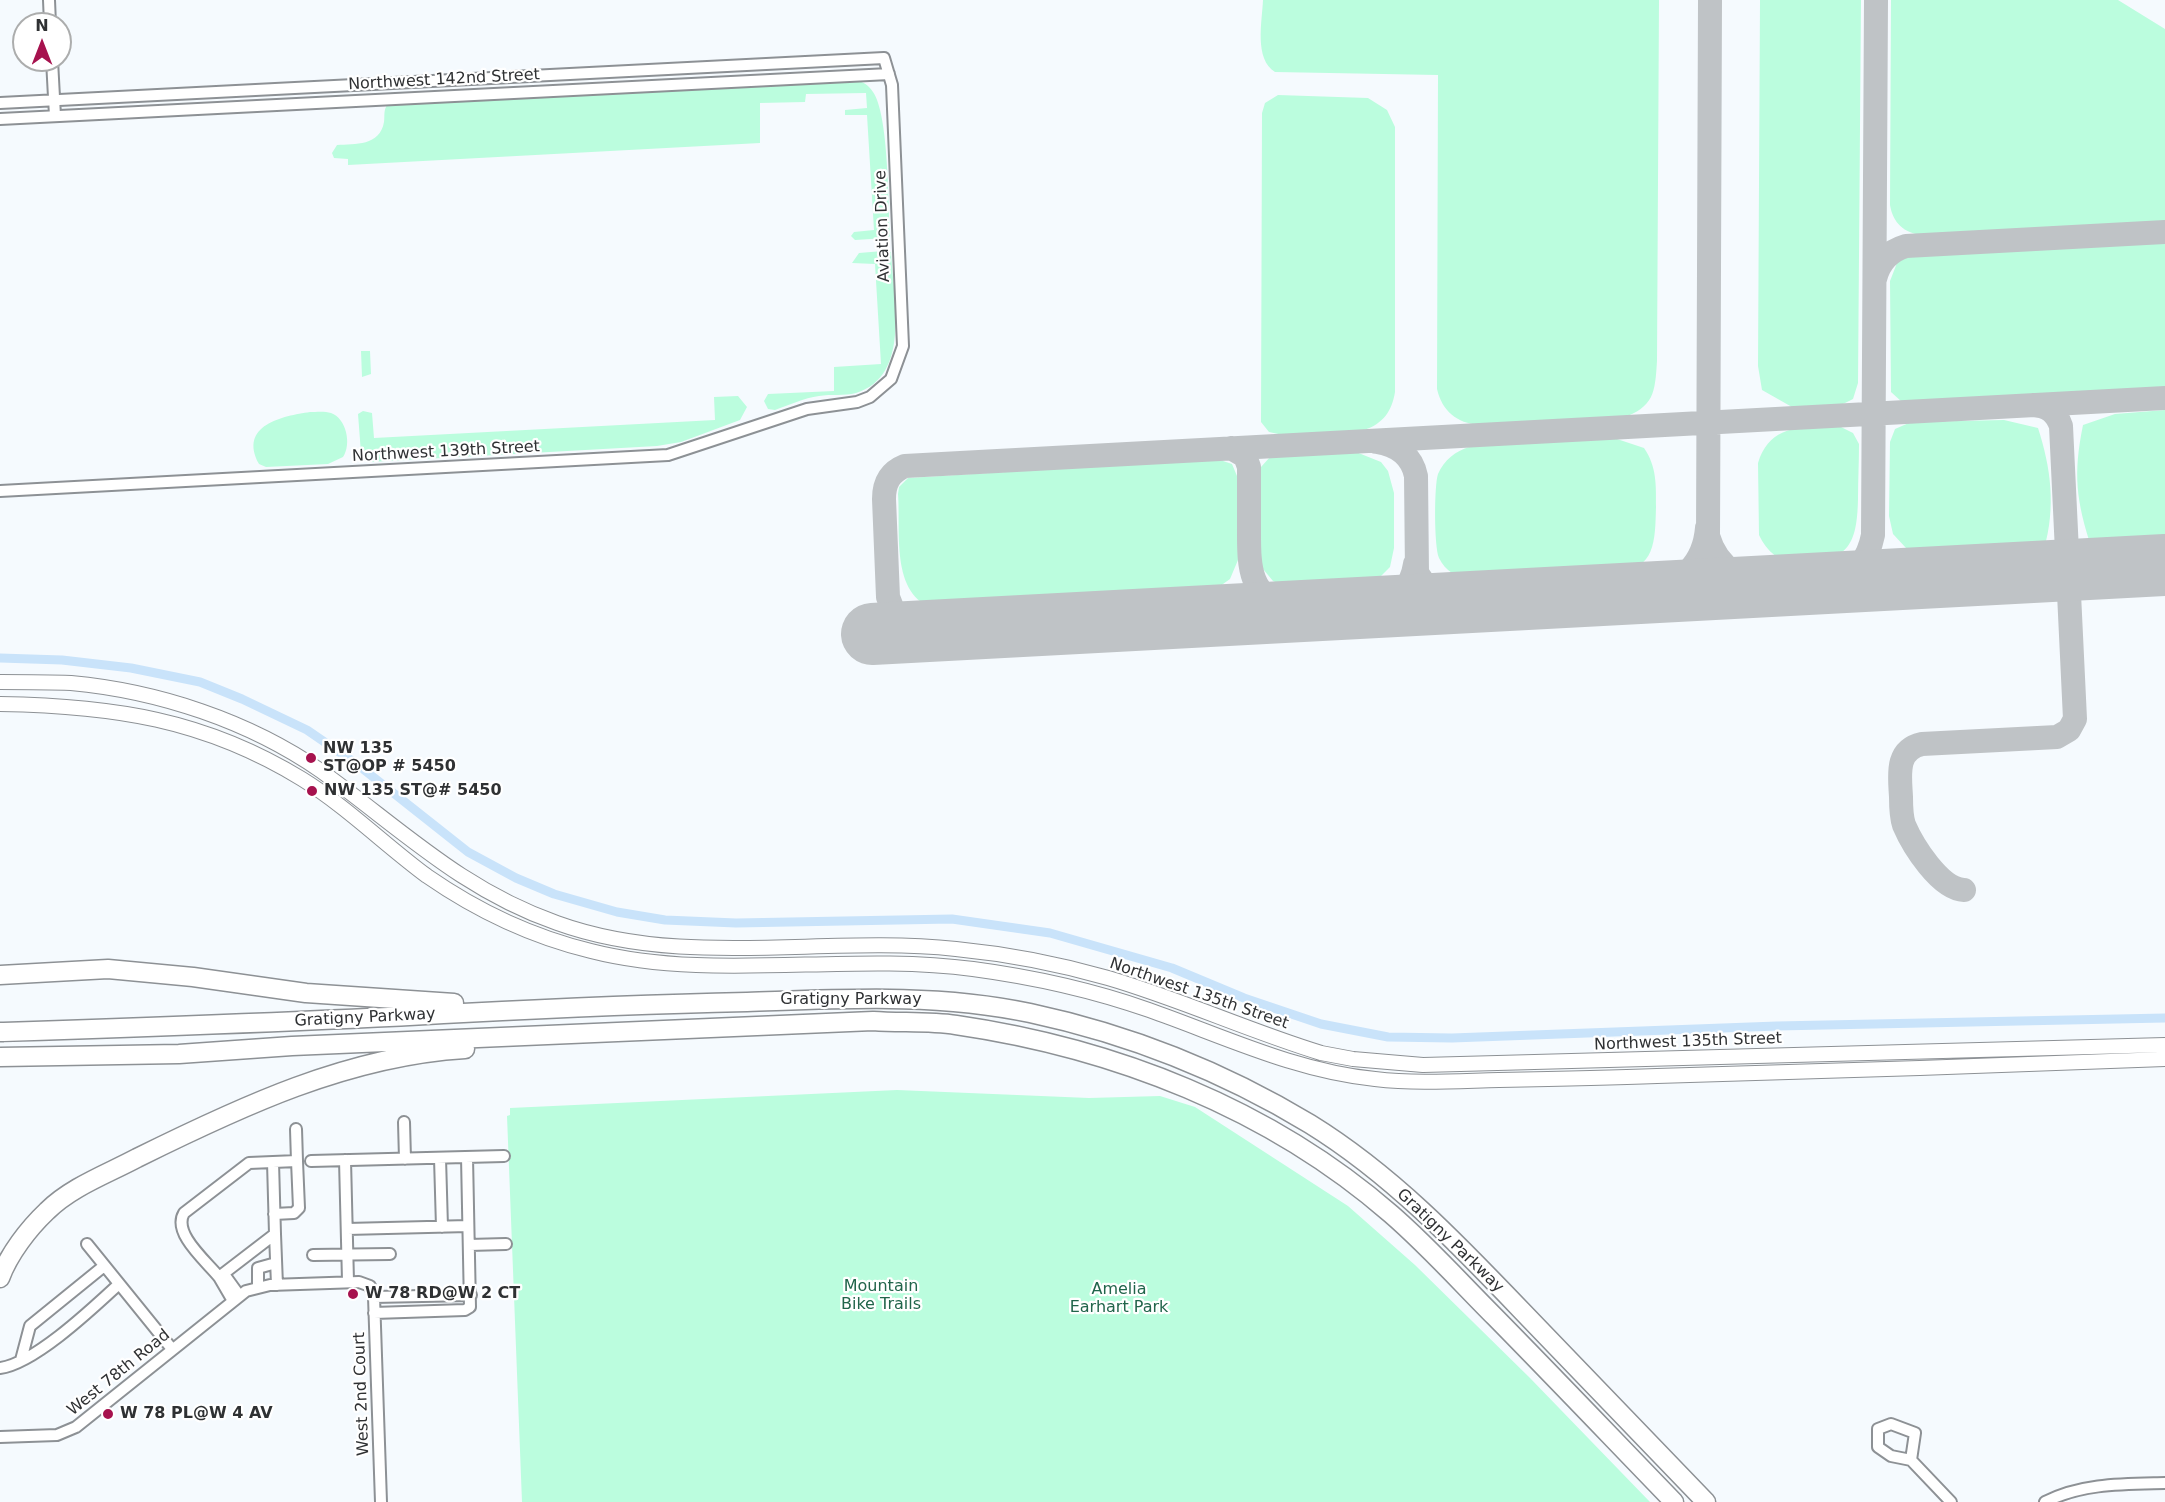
<!DOCTYPE html>
<html>
<head>
<meta charset="utf-8">
<style>
  body { margin:0 }
  #map { position:relative; width:2165px; height:1502px; overflow:hidden; background:#f5fafe; font-family:"DejaVu Sans",sans-serif }
  canvas { display:block }
  .north { position:absolute; left:12px; top:12px; width:60px; height:60px; box-sizing:border-box; background:#fff; border:2px solid #acadad; border-radius:50%; rotate:0deg; font-size:16px; font-weight:700; line-height:24px; text-align:center; color:#2f3133 }
  .north::after { content:''; display:block; margin:auto; width:21px; height:27px; background:#a6124e; clip-path:polygon(50% 0,100% 100%,50% 72%,0 100%) }
</style>
</head>
<body>
<div id="map">
<canvas width="2165" height="1502"></canvas>
<div class="north">N</div>
</div>
<script>
const ctx = document.querySelector('canvas').getContext('2d');
ctx.lineJoin = 'round';
function paint(path, color) {
  ctx.fillStyle = color;
  ctx.fill(path, 'evenodd');
}
function strokePath(path, color, width, dash) {
  ctx.strokeStyle = color;
  ctx.lineWidth = width;
  ctx.lineCap = dash ? 'butt' : 'round';
  ctx.setLineDash(dash || []);
  ctx.stroke(path);
}
function label(font, color, halo, rows, align = 'center') {
  ctx.font = font + ' "DejaVu Sans",sans-serif';
  ctx.lineWidth = 4.5;
  ctx.setLineDash([]);
  ctx.textBaseline = 'middle';
  ctx.strokeStyle = halo;
  ctx.fillStyle = color;
  for (const [text, x, y, turn = 0] of rows) {
    ctx.save();
    ctx.translate(x, y);
    ctx.rotate((+turn || 0) * Math.PI / 180);
    ctx.textAlign = isNaN(turn) ? turn : align;
    if (halo) ctx.strokeText(text, 0, 0);
    ctx.fillText(text, 0, 0);
    ctx.restore();
  }
}
paint(new Path2D(`
  M1263 0H1659L1657 361C1655 393 1654 407 1622 418L1479 425C1457 423 1442 411 1437 389L1438 75 1275 72C1254 59 1262 22 1263 0Z
  M1760 0H1861L1858 383 1853 399 1839 406 1792 407 1762 390 1758 366Z
  M1891 0H2118L2165 29V222L1922 235C1904 233 1893 223 1890 205Z
  M854 80C862 81 868 84 873 92 889 115 888 204 890 236L887 238 855 240 851 236 854 232 874 230 867 115H845V110L867 108 866 93 806 94 805 102 760 103V143L348 165V159L334 158 332 153 337 145C355 144 380 146 384 122 385 115 383 110 388 104Z
  M1278 95 1368 98 1387 110 1395 127V392C1392 411 1383 424 1364 430L1283 435 1269 432 1261 422 1262 113 1265 103Z
  M2165 242V389L1913 402H1902L1891 392 1890 281 1897 263 1906 256Z
  M883 251 891 252C893 297 912 376 856 393 844 396 831 394 819 396 804 398 789 405 775 410L768 409 764 401 768 394 834 391V367L881 364 875 264 852 263 859 253Z
  M361 351H370L371 374 362 377Z
  M738 396 747 407 740 420 681 442 657 446 370 462 361 453 358 414 363 411 372 413 374 438 715 420 714 397Z
  M2165 410V545L2092 549C2076 501 2073 474 2083 425L2115 414Z
  M310 412C316 412 325 411 331 413 346 418 352 444 343 457L328 464 266 467 259 464C238 425 283 416 310 412Z
  M2004 420 2038 428C2051 468 2056 507 2044 549L1931 557 1906 548 1893 534 1889 516 1890 442 1895 429 1911 422Z
  M1841 427 1853 433 1859 444C1859 462 1858 481 1858 499 1857 544 1849 560 1802 564 1782 565 1767 552 1759 535L1758 463C1770 423 1806 426 1841 427Z
  M1614 438 1644 448C1657 467 1656 485 1656 507 1655 541 1656 569 1615 574L1472 581C1458 578 1445 571 1439 558 1434 547 1434 485 1438 474 1444 460 1456 451 1469 447Z
  M1356 452 1381 462 1388 471 1394 493V548L1390 567 1379 578 1365 586 1295 591 1273 581 1263 569 1260 560 1261 467 1270 457Z
  M1217 459 1232 464 1237 476 1238 560 1230 579 1209 594 941 610C889 601 901 534 898 494L899 487 908 478Z
  M897 1090 1089 1098 1160 1096 1195 1107 1348 1206 1415 1265 1530 1378 1650 1502H522L507 1116 510 1115V1108Z`), '#bbfdde');
strokePath(new Path2D(`
  M0 658 62 660 131 668 200 682 242 699 307 730 358 765 468 852 516 878 554 894 617 912 665 920 736 923 952 919 1050 933 1172 968 1244 998 1321 1024 1388 1037 1452 1038 1777 1026 2165 1018`), '#c9e3fa', 9);
strokePath(new Path2D(`
  M1710 0 1708 536C1718 570 1743 582 1777 585
  M1875 279C1879 262 1889 251 1906 246L2165 232
  M1377 442C1397 445 1412 456 1416 476L1417 573 1432 595 1455 603
  M1231 448 1245 456 1249 467C1249 487 1249 507 1249 528 1249 567 1248 596 1291 611
  M1831 582C1856 576 1868 560 1873 535L1876 0
  M1647 592C1681 584 1704 565 1707 528
  M1373 607C1397 600 1411 590 1415 564
  M908 632 893 610 888 597 884 499C884 483 890 472 905 466L2165 398
  M1964 890C1940 889 1913 846 1904 825 1901 816 1901 806 1901 797 1900 776 1895 750 1922 744L2057 737 2069 730 2075 719 2061 426C2056 412 2048 406 2033 405`), '#bfc3c6', 24);
strokePath(new Path2D(`
  M872 634 2165 565`), '#bfc3c6', 62);
const minor = new Path2D(`
  M49 0 50 24
  M52 60 55 116
  M0 103 884 58 892 85 903 346 891 379 870 397 857 402 807 409 668 455 0 491
  M0 119 889 74
  M404 1122 405 1159
  M296 1129 297 1161
  M440 1158 442 1227
  M345 1160 348 1281
  M311 1161 504 1156
  M273 1162 275 1234 219 1277C206 1261 172 1233 184 1213L249 1163Z
  M273 1162 297 1161 299 1208 294 1213 274 1214
  M347 1229 468 1226
  M275 1234 277 1285
  M87 1244 172 1349
  M469 1245 506 1244
  M313 1255 390 1254
  M258 1287V1268L276 1263
  M374 1297 471 1295
  M233 1301 219 1277H226L239 1295
  M374 1313 465 1310 470 1307 467 1157
  M21 1360 30 1326 104 1266
  M0 1368C34 1364 93 1308 119 1284
  M0 1437 57 1435 76 1427 246 1291 270 1285 359 1282 370 1286 374 1297 381 1502
  M1911 1460 1915 1433 1891 1424 1878 1429V1447L1891 1456 1911 1460 1951 1502
  M2045 1502C2082 1483 2124 1484 2165 1483`);
const secondary = new Path2D(`
  M0 682C23 682 47 682 71 683 158 691 249 721 321 771 400 828 462 890 557 923 684 969 824 935 956 949 1007 954 1059 964 1108 978 1180 999 1249 1031 1321 1053L1353 1059 1423 1065 2165 1045
  M0 704C113 706 204 719 302 779 347 807 385 845 427 876 476 910 533 937 591 951 712 982 847 952 973 969 1033 977 1092 990 1149 1010 1223 1036 1295 1071 1375 1079 1416 1084 1458 1081 1499 1080 1552 1079 1604 1078 1657 1076 1826 1071 1996 1066 2165 1059`);
const motorway = new Path2D(`
  M0 975 108 969 193 977 306 993 454 1003
  M0 1032C154 1027 309 1022 463 1013 558 1008 652 1004 747 1002 841 999 936 993 1030 1013 1128 1034 1224 1072 1310 1124 1391 1174 1457 1243 1522 1311 1583 1375 1645 1438 1706 1502
  M0 1057 179 1054 292 1046 873 1021C900 1023 929 1021 956 1025 1114 1048 1269 1108 1391 1214 1428 1246 1461 1283 1495 1317 1555 1378 1614 1440 1674 1502
  M0 1278C9 1254 28 1229 47 1211 71 1187 107 1174 137 1158 240 1107 348 1056 465 1049`);
strokePath(minor, '#8d9195', 14);
strokePath(secondary, '#8d9195', 16);
strokePath(motorway, '#8d9195', 21);
strokePath(minor, '#fff', 10);
strokePath(secondary, '#fff', 14);
strokePath(motorway, '#fff', 18);
for (const [x, y, r, color] of [
  [311,758,6,"#a6124e"],
  [312,791,6,"#a6124e"],
  [353,1294,6,"#a6124e"],
  [108,1414,6,"#a6124e"]
]) {
  const dot = new Path2D();
  dot.arc(x, y, r, 0, 2 * Math.PI);
  ctx.fillStyle = color;
  ctx.fill(dot);
  strokePath(dot, '#fff', 2);
}
label('16px', '#2f3133', '#fff', [
  ["Northwest 142nd Street",444,80,-3],
  ["Aviation Drive",883,226,-92],
  ["Northwest 139th Street",446,452,-3],
  ["Northwest 135th Street",1199,994,19],
  ["Gratigny Parkway",851,1000],
  ["Gratigny Parkway",365,1018,-3],
  ["Northwest 135th Street",1688,1042,-2],
  ["Gratigny Parkway",1450,1241,44],
  ["West 78th Road",119,1373,-39],
  ["West 2nd Court",362,1394,-92]
]);
label('bold 16px', '#2f3133', '#fff', [
  ["NW 135",323,749],
  ["ST@OP # 5450",323,767],
  ["NW 135 ST@# 5450",324,791],
  ["W 78 RD@W 2 CT",365,1294],
  ["W 78 PL@W 4 AV",120,1414]
], 'left');
label('16px', '#21654b', '#fff', [
  ["Mountain",881,1287],
  ["Bike Trails",881,1305],
  ["Amelia",1119,1290],
  ["Earhart Park",1119,1308]
]);
</script>
</body>
</html>
